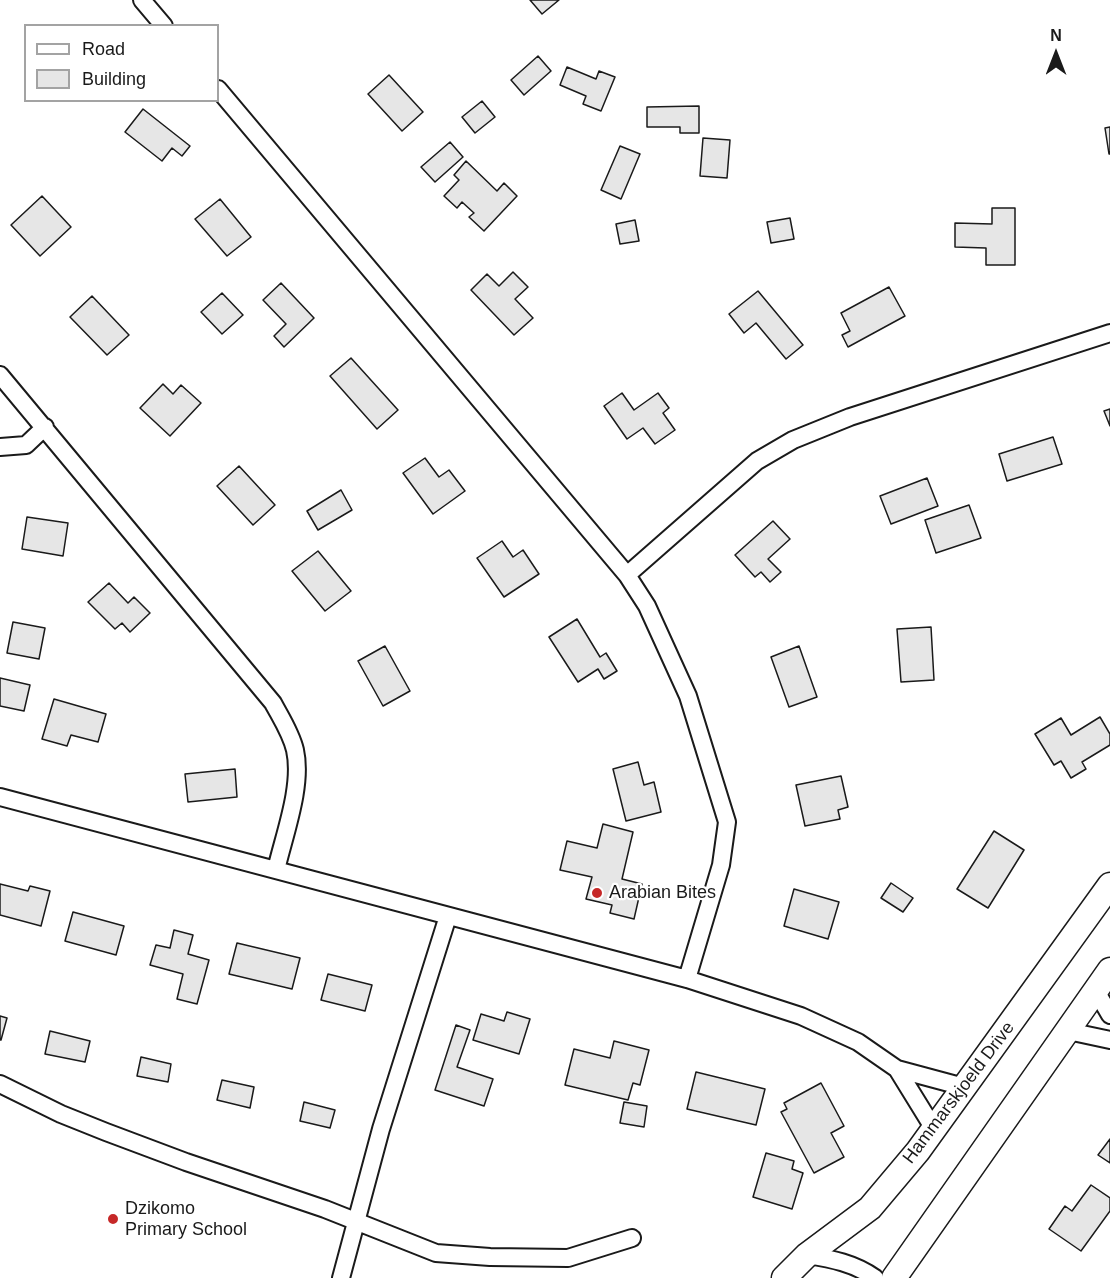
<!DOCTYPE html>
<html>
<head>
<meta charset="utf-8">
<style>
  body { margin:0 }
  #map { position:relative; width:1110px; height:1278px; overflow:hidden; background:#fff; font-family:Arial,sans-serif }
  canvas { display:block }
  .legend { position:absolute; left:24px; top:24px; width:195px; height:78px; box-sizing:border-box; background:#fff; border:2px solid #a3a3a3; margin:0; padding:8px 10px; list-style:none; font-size:18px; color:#1a1a1a }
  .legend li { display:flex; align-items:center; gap:12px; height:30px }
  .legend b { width:30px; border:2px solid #a3a3a3 }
  .north { position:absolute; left:1026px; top:24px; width:60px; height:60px; -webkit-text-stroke:4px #fff; paint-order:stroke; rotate:0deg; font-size:16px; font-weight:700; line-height:24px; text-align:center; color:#1a1a1a }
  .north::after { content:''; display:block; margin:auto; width:21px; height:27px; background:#1a1a1a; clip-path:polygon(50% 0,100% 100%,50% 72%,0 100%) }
</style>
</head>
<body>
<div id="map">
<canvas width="1110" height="1278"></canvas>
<ul class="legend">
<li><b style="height:8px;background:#fff"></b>Road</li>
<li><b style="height:16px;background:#e6e6e6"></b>Building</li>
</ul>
<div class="north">N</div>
</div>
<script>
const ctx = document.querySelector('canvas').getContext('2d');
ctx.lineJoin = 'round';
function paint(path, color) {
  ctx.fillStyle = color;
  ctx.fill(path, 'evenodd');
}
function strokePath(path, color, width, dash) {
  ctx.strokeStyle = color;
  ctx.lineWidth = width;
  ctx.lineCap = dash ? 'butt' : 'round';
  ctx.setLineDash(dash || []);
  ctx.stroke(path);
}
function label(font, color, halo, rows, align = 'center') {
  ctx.font = font + ' Arial,sans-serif';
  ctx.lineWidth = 4.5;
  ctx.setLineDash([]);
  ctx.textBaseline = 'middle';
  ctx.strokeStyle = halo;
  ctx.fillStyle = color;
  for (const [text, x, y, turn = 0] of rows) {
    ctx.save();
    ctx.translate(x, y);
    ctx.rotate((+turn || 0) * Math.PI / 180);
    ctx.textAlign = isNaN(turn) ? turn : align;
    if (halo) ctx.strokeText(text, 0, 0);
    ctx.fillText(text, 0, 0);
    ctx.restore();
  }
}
const building = new Path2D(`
  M530 0H559L542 14Z
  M538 56 551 71 524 95 511 80Z
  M567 67 596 79 599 71 615 77 601 111 583 104 586 96 560 85Z
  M389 75 423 112 402 131 368 94Z
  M482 101 495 117 475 133 462 117Z
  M699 106V133H680V127H647V107Z
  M143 109 190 146 182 156 172 148 162 161 125 132Z
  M1110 127V154H1109L1105 128Z
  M703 138 730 140 727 178 700 176Z
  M450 142 463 157 435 182 421 167Z
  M620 146 640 154 621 199 601 190Z
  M466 161 497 191 504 183 517 196 484 231 469 217 474 213 462 202 457 208 444 196 459 180 454 175Z
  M42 196 71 227 40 256 11 225Z
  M220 199 251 237 227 256 195 219Z
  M992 208H1015V265H986V248L955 247V223L992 224Z
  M790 218 794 239 771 243 767 222Z
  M635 220 639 241 620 244 616 224Z
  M513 272 528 287 515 299 533 318 514 335 471 290 487 274 499 286Z
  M281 283 314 318 284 347 274 336 286 324 263 300Z
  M889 287 905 316 848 347 842 335 850 331 841 313Z
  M758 291 803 345 786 359 756 323 744 333 729 314Z
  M222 293 243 315 222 334 201 312Z
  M92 296 129 335 107 355 70 317Z
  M351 358 398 410 377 429 330 376Z
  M163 384 173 394 181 385 201 403 170 436 140 408Z
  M622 393 634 410 658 393 669 408 663 413 675 430 655 444 643 428 627 439 604 406Z
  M1110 409V426L1104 411Z
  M1053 437 1062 464 1007 481 999 454Z
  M425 458 439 477 449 470 465 491 433 514 403 473Z
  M239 466 275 505 253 525 217 486Z
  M927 478 938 506 891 524 880 496Z
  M341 490 352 510 318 530 307 511Z
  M969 505 981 538 936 553 925 520Z
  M27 517 68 523 63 556 22 549Z
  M773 521 790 539 768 559 781 572 770 582 761 572 755 577 735 555Z
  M502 541 513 557 523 550 539 574 504 597 477 558Z
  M318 551 351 591 325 611 292 571Z
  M109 583 128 603 134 597 150 613 130 632 122 623 115 629 88 602Z
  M577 619 600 657 606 653 617 671 604 679 598 669 578 682 549 637Z
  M13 622 45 628 39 659 7 653Z
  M931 627 934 680 901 682 897 629Z
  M385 646 410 691 383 706 358 661Z
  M799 646 817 697 789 707 771 657Z
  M0 678 30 685 24 711 0 706Z
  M54 699 106 714 98 742 71 735 67 746 42 739Z
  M1100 717 1110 734V745L1082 762 1086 769 1071 778 1061 761 1054 765 1035 734 1061 718 1071 735Z
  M638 762 644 785 654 782 661 812 626 821 613 769Z
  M235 769 237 797 188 802 185 774Z
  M841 776 848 807 838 810 840 819 805 826 796 785Z
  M603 824 633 832 622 879 642 884 634 919 610 913 612 905 586 899 592 877 560 870 567 841 597 848Z
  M994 831 1024 850 988 908 957 889Z
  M891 883 913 898 903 912 881 898Z
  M0 884 28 891 30 886 50 891 41 926 0 915Z
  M794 889 839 902 828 939 784 926Z
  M73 912 124 926 116 955 65 941Z
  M174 930 193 935 188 954 209 960 197 1004 177 999 183 974 150 965 156 945 170 948Z
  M237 943 300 958 292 989 229 974Z
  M328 974 372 985 365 1011 321 1000Z
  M507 1012 530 1019 519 1054 473 1040 481 1014 504 1021Z
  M0 1016 7 1018 1 1040H0Z
  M456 1025 470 1030 457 1067 493 1079 484 1106 435 1090Z
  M50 1031 90 1041 85 1062 45 1054Z
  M614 1041 649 1050 640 1085 633 1083 628 1100 565 1085 574 1049 610 1058Z
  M141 1057 171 1064 168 1082 137 1076Z
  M696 1072 765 1089 756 1125 687 1109Z
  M222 1080 254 1087 250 1108 217 1100Z
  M821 1083 844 1126 831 1133 844 1157 814 1173 781 1112 787 1109 784 1103Z
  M304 1102 335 1110 330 1128 300 1121Z
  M624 1102 647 1106 644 1127 620 1123Z
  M1110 1139V1163L1098 1155Z
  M766 1153 794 1161 792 1169 803 1173 792 1209 753 1197Z
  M1091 1185 1110 1198V1211L1081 1251 1049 1229 1065 1206 1072 1211Z`);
paint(building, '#e6e6e6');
strokePath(building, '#1a1a1a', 1.5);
const minor = new Path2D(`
  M142 0 164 26
  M218 89 627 575 647 606 688 696 727 822 721 865 687 979
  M0 375 273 703C281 718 291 733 295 750 303 786 284 835 276 870
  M0 447 26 445 45 427
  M627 575 757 461 793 440 850 417 1110 333
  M0 797 687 979 801 1016 858 1042 897 1069 964 1087
  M1096 991 1110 1015
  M1068 1031 1110 1040
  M897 1069 934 1129
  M0 1084 61 1114 106 1132 186 1162 325 1209 436 1253 490 1257 568 1258 632 1238
  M807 1255C832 1259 854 1263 875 1278
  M341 1278 381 1129 448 916`);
const secondary = new Path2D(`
  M784 1278 807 1255 870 1208 918 1151 1110 885
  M894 1278 1110 970`);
strokePath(minor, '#1a1a1a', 20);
strokePath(secondary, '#1a1a1a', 27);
strokePath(minor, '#fff', 16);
strokePath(secondary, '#fff', 24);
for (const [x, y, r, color] of [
  [597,893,6,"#c62828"],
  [113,1219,6,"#c62828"]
]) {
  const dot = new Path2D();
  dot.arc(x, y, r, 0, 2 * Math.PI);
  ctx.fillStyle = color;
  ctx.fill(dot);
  strokePath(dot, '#fff', 2);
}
label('18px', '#1a1a1a', '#fff', [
  ["Arabian Bites",609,893],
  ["Dzikomo",125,1209],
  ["Primary School",125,1230]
], 'left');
label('18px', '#1a1a1a', '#fff', [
  ["Hammarskjoeld Drive",959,1093,-53]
]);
</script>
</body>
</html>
